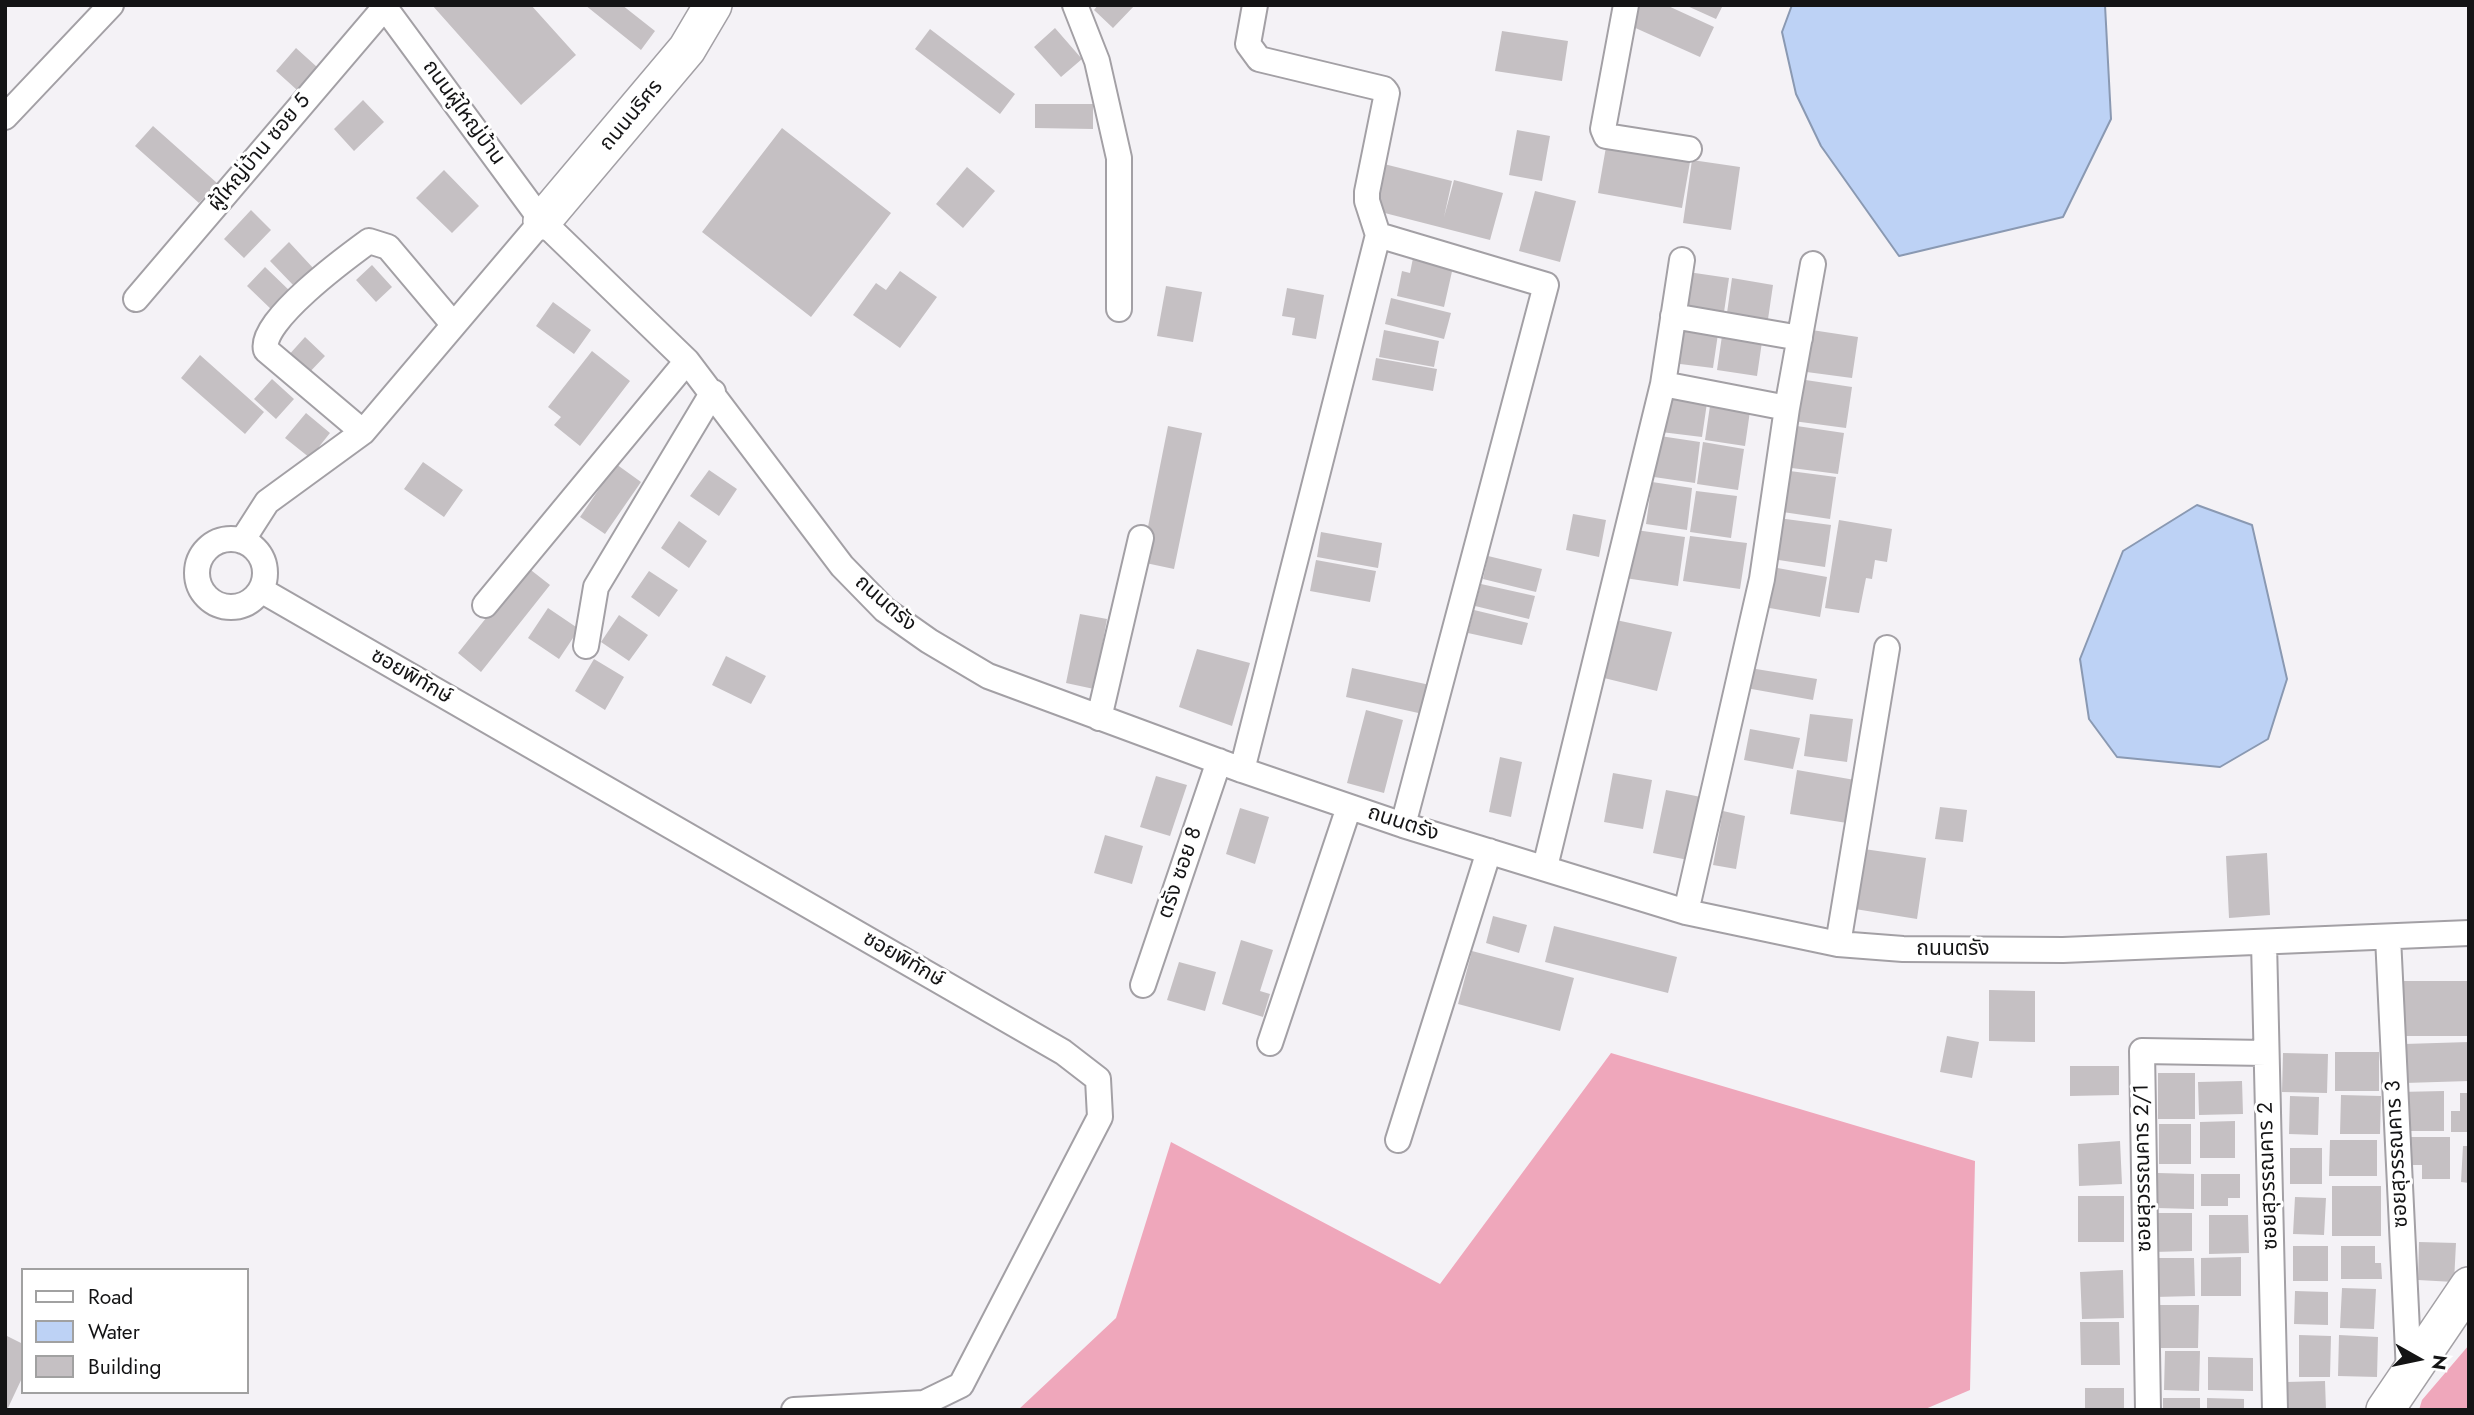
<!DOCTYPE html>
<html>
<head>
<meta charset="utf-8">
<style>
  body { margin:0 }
  #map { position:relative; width:2474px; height:1415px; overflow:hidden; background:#f4f2f6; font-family:Jost,sans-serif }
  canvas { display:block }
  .frame { position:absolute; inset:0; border:7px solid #141415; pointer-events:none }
  .legend { position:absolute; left:21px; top:1268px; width:228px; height:126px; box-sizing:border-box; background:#fff; border:2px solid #a1a1a1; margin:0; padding:9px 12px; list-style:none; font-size:21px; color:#141415 }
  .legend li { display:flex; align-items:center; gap:14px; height:35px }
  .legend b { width:35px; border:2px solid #a1a1a1 }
  .north { position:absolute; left:2383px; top:1324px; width:70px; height:70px; -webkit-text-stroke:5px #fff; paint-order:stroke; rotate:99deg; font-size:19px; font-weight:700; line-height:28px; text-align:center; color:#141415 }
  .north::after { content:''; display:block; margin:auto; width:24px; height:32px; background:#141415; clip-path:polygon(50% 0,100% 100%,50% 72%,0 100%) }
</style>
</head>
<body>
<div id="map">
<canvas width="2474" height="1415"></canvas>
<div class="frame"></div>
<ul class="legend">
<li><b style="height:9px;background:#fff"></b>Road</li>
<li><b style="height:19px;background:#bdd2f5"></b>Water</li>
<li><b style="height:19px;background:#c5c0c3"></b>Building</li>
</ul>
<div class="north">N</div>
</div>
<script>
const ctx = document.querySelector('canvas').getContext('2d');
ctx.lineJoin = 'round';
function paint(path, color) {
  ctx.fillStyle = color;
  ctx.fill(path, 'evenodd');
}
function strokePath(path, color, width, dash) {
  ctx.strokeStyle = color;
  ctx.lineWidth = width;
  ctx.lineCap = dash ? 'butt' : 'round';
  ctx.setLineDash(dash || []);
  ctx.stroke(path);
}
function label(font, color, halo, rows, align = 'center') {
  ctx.font = font + ' Jost,"Noto Sans Thai",sans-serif';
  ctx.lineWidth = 6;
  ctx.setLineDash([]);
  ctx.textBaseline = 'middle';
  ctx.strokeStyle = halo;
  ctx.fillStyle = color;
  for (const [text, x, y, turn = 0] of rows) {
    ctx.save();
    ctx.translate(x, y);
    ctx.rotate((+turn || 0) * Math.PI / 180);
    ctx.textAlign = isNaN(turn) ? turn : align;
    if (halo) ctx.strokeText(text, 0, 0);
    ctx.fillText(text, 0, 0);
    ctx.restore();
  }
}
paint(new Path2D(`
  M1611 1053 1975 1161 1970 1390 1923 1410H1018L1116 1318 1171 1142 1440 1284Z
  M2469 1345V1410H2419L2422 1400Z`), '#efa7bb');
const water = new Path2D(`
  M1792 5H2105L2111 119 2063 217 1899 256 1821 146 1796 94 1782 32Z
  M2197 505 2252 525 2287 679 2268 739 2220 767 2117 757 2089 719 2080 659 2123 551Z`);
paint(water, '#bdd2f5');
strokePath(water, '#8a99b2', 2);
paint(new Path2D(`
  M432 5H531L576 55 521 105Z
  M585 5H622L655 31 641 50Z
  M1098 5H1135L1113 28 1094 10Z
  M1640 5H1666L1714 27 1700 57 1631 26Z
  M1685 5H1723L1716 19Z
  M1055 28 1082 59 1061 77 1034 47Z
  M930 29 1015 94 1000 114 915 49Z
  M1502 31 1568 41 1562 81 1495 71Z
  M296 48 317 67 297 90 276 71Z
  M363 100 384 122 354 151 334 129Z
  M1035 104H1093V129L1035 128Z
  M153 126 217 183 199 203 135 146Z
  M782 128 891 213 811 317 702 232Z
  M1517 130 1550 136 1542 181 1509 175Z
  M1606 147 1690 162 1682 208 1598 193Z
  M1692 160 1740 167 1731 230 1683 223Z
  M1384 164 1452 181 1444 217 1454 180 1503 193 1490 240 1373 210Z
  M967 167 995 191 963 228 936 204Z
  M444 170 479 206 452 233 416 198Z
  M1535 191 1576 201 1560 262 1519 251Z
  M251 210 271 230 244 258 224 239Z
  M289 242 314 269 295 287 270 261Z
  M1413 258 1453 267 1444 307 1397 296 1402 271 1410 273Z
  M372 265 392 287 376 302 356 280Z
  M265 267 292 293 274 312 247 286Z
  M900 271 937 297 900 348 853 315 876 283 886 290Z
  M1688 272 1729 278 1723 319 1683 314Z
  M1732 278 1773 285 1767 326 1726 320Z
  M1166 286 1202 292 1193 342 1157 336Z
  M1287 288 1324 295 1316 339 1292 335 1295 318 1282 316Z
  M1391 298 1451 313 1444 339 1385 324Z
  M553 302 591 330 574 354 536 326Z
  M1678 321 1719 327 1713 368 1672 363Z
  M1723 329 1763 335 1757 376 1717 370Z
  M1805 329 1858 337 1852 378 1799 371Z
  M1384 330 1439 341 1434 367 1379 357Z
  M305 337 325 356 306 376 287 357Z
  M592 351 630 381 580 446 554 425 561 417 548 407Z
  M200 355 264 412 245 434 181 378Z
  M1376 358 1437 369 1433 391 1372 380Z
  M272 379 294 399 276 419 254 399Z
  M1799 379 1852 387 1846 428 1793 421Z
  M1667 390 1708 396 1702 437 1661 432Z
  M1711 399 1751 404 1745 446 1705 440Z
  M306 413 330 433 310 458 285 438Z
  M1790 425 1844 433 1838 474 1784 467Z
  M1168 426 1202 433 1174 569 1141 562Z
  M1660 436 1700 442 1695 483 1654 477Z
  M1703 442 1744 449 1738 490 1697 484Z
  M423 462 463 490 444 517 404 489Z
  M616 464 641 482 605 534 580 517Z
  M709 470 737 489 719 516 690 496Z
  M1782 470 1836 477 1830 519 1776 511Z
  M1652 482 1692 488 1687 530 1646 524Z
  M1696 491 1737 496 1731 538 1690 532Z
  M1573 514 1606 520 1599 557 1566 550Z
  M1778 518 1831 525 1825 567 1772 559Z
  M1839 520 1892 529 1887 562 1875 560 1872 579 1866 578 1859 613 1825 608Z
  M679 521 707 541 689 568 661 548Z
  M1629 529 1685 537 1678 586 1625 578Z
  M1321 532 1382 543 1378 568 1317 557Z
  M1690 536 1747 543 1740 589 1683 581Z
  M1488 556 1542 569 1536 592 1483 579Z
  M1316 560 1376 571 1370 602 1310 591Z
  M527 567 550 585 481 672 458 653Z
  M1772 567 1827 577 1820 617 1764 607Z
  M649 571 678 590 659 617 631 597Z
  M1481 584 1535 596 1529 619 1475 606Z
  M548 608 579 629 559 659 528 638Z
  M1474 610 1528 623 1522 645 1468 633Z
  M1080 614 1107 619 1094 689 1066 683Z
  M619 615 648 635 629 661 601 642Z
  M1616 620 1672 632 1657 691 1604 678Z
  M1197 649 1250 663 1232 726 1179 707Z
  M726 656 766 676 751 704 712 685Z
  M594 659 624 677 605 710 575 691Z
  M1352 668 1430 685 1423 714 1346 697Z
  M1750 668 1817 679 1813 700 1746 688Z
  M1366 710 1403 720 1384 793 1347 783Z
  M1810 714 1853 719 1847 762 1804 756Z
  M1750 729 1800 738 1793 769 1744 760Z
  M1500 757 1522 762 1511 817 1489 812Z
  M1797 770 1855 780 1847 823 1790 814Z
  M1613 773 1652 780 1643 829 1604 822Z
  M1156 776 1187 785 1170 836 1140 827Z
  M1666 790 1701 797 1688 860 1653 853Z
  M1940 807 1967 810 1963 842 1935 839Z
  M1240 808 1269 817 1255 864 1226 854Z
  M1723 811 1745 816 1736 869 1713 865Z
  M1105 835 1143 846 1132 884 1094 873Z
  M1864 849 1926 858 1917 919 1855 909Z
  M2267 853 2270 915 2229 918 2226 856Z
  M1493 916 1527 925 1519 953 1486 943Z
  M1554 926 1677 957 1668 993 1545 962Z
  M1241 940 1273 950 1260 991 1270 994 1263 1017 1222 1004Z
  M1472 951 1574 978 1560 1031 1458 1004Z
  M1179 962 1216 972 1205 1011 1167 1000Z
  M2394 981H2469V1036H2395Z
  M1989 990 2035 991V1042L1989 1041Z
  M1947 1036 1979 1042 1972 1078 1940 1072Z
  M2469 1042V1081L2405 1083 2404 1044Z
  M2335 1052H2379V1091H2335Z
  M2283 1053 2328 1054 2327 1093 2282 1092Z
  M2070 1066H2119V1095L2070 1096Z
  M2158 1073H2195V1119H2158Z
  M2242 1081 2243 1114 2199 1115 2198 1082Z
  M2444 1091V1131H2400L2399 1092Z
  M2460 1093H2469V1132H2451V1111H2460Z
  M2341 1095 2381 1096 2380 1134H2340Z
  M2290 1096 2319 1097 2318 1135 2289 1134Z
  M2235 1121V1158H2200V1122Z
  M2159 1124H2191V1164H2159Z
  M2404 1137H2450V1179H2422V1165H2404Z
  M2330 1140H2377V1176H2329Z
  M2120 1141 2122 1184 2079 1186 2078 1144Z
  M2463 1146H2469V1183L2461 1182Z
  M2290 1148H2322V1184H2290Z
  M2158 1173 2194 1174V1209L2157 1208Z
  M2201 1174H2240V1198H2228V1206H2201Z
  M2332 1186H2381V1236H2332Z
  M2078 1196H2124V1242H2078Z
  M2295 1197 2326 1198 2324 1235 2293 1234Z
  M2152 1213H2192V1251L2153 1252Z
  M2209 1215H2248L2249 1253 2209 1254Z
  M2419 1242 2456 1243 2454 1282 2418 1280Z
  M2293 1246H2328V1281H2293Z
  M2341 1246H2375V1263H2381L2382 1279H2341Z
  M2241 1257V1296H2201V1258Z
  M2155 1258H2194L2195 1296 2155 1297Z
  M2123 1270 2124 1318 2082 1319 2080 1272Z
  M2342 1288 2376 1289 2374 1329 2340 1328Z
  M2295 1291 2328 1292V1325L2294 1324Z
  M2153 1305H2199L2198 1348H2152Z
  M2080 1322H2119L2120 1365H2081Z
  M5 1335 23 1344V1376L7 1410Z
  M2299 1335 2331 1336 2330 1377H2299Z
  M2339 1335 2378 1337 2377 1377 2338 1376Z
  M2165 1351H2200L2199 1391 2164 1390Z
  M2208 1357 2253 1358V1391L2208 1390Z
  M2325 1381 2326 1410H2286V1382Z
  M2085 1388H2124V1410H2085Z
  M2163 1398H2200V1410H2163Z
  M2207 1398 2244 1399V1410H2207Z`), '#c5c0c3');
const street = new Path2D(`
  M383 5 542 221 687 361 842 566 885 610 929 641 988 676 1242 770 1403 825 1686 912 1838 944 1903 949 2063 950 2469 933
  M1075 5 1097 61 1119 158V309
  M1626 5 1603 129 1606 136 1689 149
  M5 117 111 5
  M1378 235 1546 285 1403 825
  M136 299 385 7
  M1673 316 1800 338
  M1663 384 1787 408
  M363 432 266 350C258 322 347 257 369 241L388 247 453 324
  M197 573a34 34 0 1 1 68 0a34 34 0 1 1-68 0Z
  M242 541 267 502 363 432 542 221
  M261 590 1063 1052 1098 1079 1100 1117 961 1385 924 1403 794 1410
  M485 605 687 361
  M586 646 596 587 713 392
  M1099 718 1141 538
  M1242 770 1378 235 1367 201V192L1387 93 1384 89 1259 59 1248 44 1255 5
  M1545 867 1663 384 1682 260
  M1686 912 1762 579 1787 408 1813 264
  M2388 937 2409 1372
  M2264 942 2275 1410
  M1838 944 1887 648
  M1143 985 1219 761
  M1270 1043 1349 807
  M1398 1140 1489 851
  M2148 1410 2142 1051 2266 1053`);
const secondary = new Path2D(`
  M542 221 687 49 713 5
  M2385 1410 2469 1286`);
strokePath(street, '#a3a0a5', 28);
strokePath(secondary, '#a3a0a5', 40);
strokePath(street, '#fff', 24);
strokePath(secondary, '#fff', 37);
label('21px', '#141415', '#fff', [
  ["ถนนผู้ใหญ่บ้าน",463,113,54],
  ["ถนนนริศร",632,116,-50],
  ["ผู้ใหญ่บ้าน ซอย 5",260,153,-50],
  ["ถนนตรัง",885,604,41],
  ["ซอยพิทักษ์",411,677,30],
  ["ถนนตรัง",1403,824,18],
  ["ตรัง ซอย 8",1181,873,-71],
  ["ถนนตรัง",1953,950],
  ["ซอยพิทักษ์",903,960,30],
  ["ซอยสุวรรณคาร 3",2398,1154,-93],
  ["ซอยสุวรรณคาร 2/1",2144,1168,-91],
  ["ซอยสุวรรณคาร 2",2269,1176,-92]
]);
</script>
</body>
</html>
